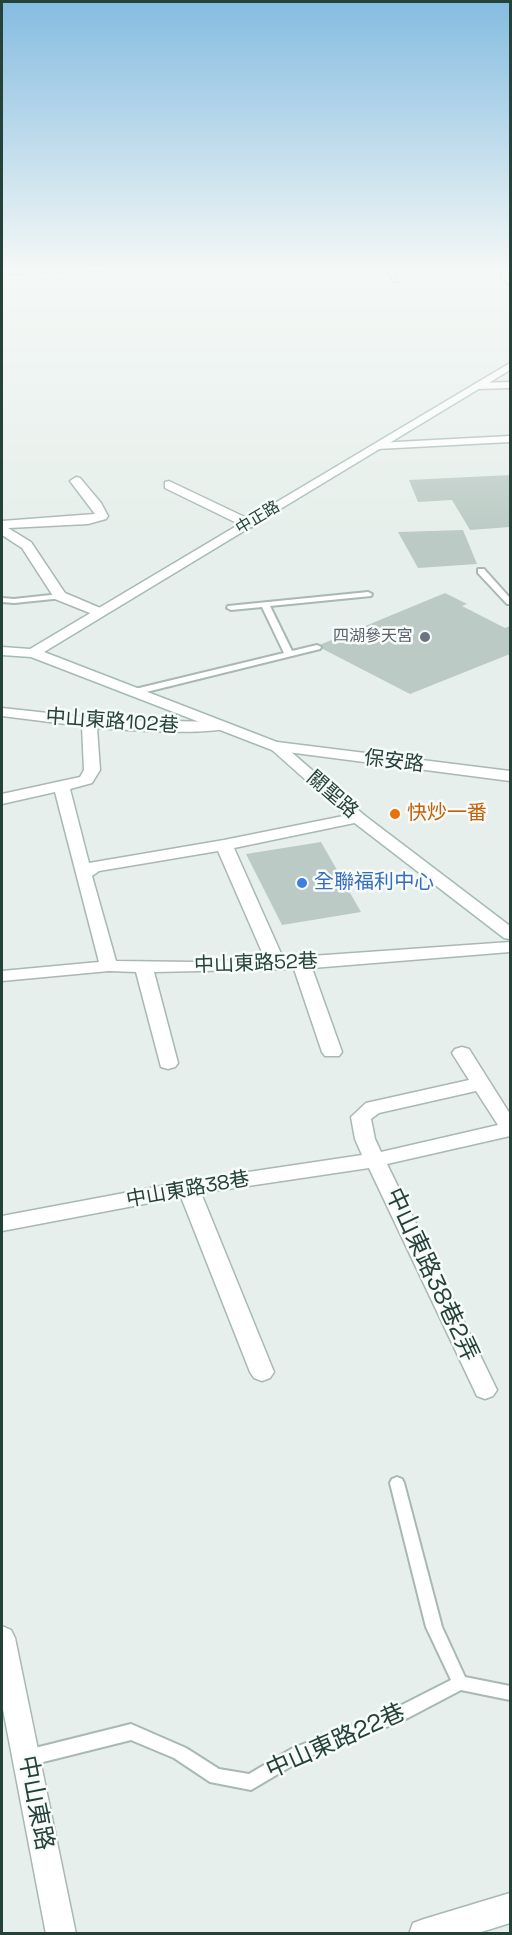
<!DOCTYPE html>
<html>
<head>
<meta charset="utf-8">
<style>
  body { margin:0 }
  #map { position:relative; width:512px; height:1935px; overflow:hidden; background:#e6efeb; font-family:"Space Grotesk",sans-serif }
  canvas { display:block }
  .frame { position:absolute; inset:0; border:3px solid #24423a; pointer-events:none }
</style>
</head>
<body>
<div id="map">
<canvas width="512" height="1935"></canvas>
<div class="frame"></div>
</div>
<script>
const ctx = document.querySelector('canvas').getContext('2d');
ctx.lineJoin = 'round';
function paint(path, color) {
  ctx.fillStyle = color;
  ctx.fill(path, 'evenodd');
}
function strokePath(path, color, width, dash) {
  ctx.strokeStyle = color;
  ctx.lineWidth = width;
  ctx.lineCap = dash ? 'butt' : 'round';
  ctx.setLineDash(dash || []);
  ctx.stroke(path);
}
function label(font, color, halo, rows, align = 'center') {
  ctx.font = font + ' "Space Grotesk","Noto Sans TC",sans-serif';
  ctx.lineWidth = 5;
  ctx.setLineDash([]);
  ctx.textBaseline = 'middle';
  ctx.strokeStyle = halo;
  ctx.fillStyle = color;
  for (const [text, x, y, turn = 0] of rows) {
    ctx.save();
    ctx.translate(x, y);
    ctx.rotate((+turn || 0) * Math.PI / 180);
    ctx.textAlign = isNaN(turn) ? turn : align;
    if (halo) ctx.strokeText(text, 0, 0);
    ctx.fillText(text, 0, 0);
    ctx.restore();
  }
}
paint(new Path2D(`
  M510 475V527L470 530 452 500 418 502 409 480Z
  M463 530 477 564 418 568 398 532Z
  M445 593 467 604 462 606 505 628 510 626V654L410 694 317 646Z
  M321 842 361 912 282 925 246 854Z`), '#bbcac4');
const service = new Path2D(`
  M386 267H392L397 281H393Z
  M502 267H508C508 274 510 278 510 284H508L502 277Z
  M478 569H484L510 598V604H507L478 573Z
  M368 592 372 594 371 596 270 606 292 651 317 645 321 647 320 649 134 695 130 692 131 690 284 653 262 607 231 610 227 608 228 606Z
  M60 594H63V598L14 603 2 602V598L14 599Z
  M397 1477 402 1479 404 1483 442 1627 465 1677 510 1686V1700L461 1690 402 1721 305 1758 251 1790 210 1782 174 1758 131 1740 27 1766 21 1763 19 1758 21 1753 27 1750 131 1724 186 1748 219 1769 249 1774 293 1748 390 1711 451 1680 426 1627 390 1483 392 1479Z`);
const minor = new Path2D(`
  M510 382V388L477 389 472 386 477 383Z
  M510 436V442L377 449 371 446 377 443Z
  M76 477 80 478 101 503 108 516 106 519 88 524 8 528 31 542 65 593 105 610 107 613 100 617 55 599 22 548 2 535V521L95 514 70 481Z
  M169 481 253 521 255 524 253 527H245L165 488V482Z
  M2 708 112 720 222 722 229 726C219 737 117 729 97 728L100 770 92 783 70 789 89 863 224 840 358 813 364 815 366 818 364 821 234 848 283 958 510 942V952L312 968 342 1052 339 1056H325L322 1052 294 969 154 972 178 1063 175 1067 168 1069 161 1067 136 972 109 971 2 981V971L99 962 55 792 2 804V794L80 777 84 770 82 726 2 716ZM218 851 265 959 193 962 116 961 92 876 99 871Z
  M462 1047 469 1049 510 1114V1136L387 1164 497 1390 493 1396 485 1399 477 1396 369 1168 201 1193 274 1372 270 1378 262 1381 254 1378 250 1372 181 1197 2 1231V1216L188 1181 362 1155 355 1139 351 1117 366 1103 469 1080 452 1053 455 1049ZM476 1091 498 1125 381 1152 375 1139 371 1119 379 1113Z
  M510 1893V1923L475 1934H409L413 1923 424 1919Z`);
const tertiary = new Path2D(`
  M37 267H119L114 270 2 274V268Z
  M277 742 510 771V781L272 750 269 747 272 744Z
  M2 1626 11 1630 15 1638 76 1934H46L2 1704Z`);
const secondary = new Path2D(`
  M510 363V370L44 652 282 744 364 815 510 926V939L504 938 352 821 272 750 31 657 2 655V647L30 649Z`);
strokePath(service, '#a8b8b2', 4);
strokePath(minor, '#a8b8b2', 3);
strokePath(tertiary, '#a8b8b2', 3);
strokePath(secondary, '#a4bbb3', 3);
paint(service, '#fff');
paint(minor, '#fff');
paint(tertiary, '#fff');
paint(secondary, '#fff');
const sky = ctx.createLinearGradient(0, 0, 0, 538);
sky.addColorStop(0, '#84bce0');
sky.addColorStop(0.5, '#f4f8f6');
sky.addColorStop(1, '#f4f8f600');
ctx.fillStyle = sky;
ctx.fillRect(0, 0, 512, 538);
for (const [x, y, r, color] of [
  [425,637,6,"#6b7280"],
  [395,814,6,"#e8710a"],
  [302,883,6,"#3f7fe0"]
]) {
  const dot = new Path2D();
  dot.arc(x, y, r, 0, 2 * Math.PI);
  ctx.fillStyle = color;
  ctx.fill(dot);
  strokePath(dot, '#f7fbf9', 2);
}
label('16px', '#24423a', '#f7fbf9', [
  ["中正路",258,518,-31]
]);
label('16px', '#5b616d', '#f7fbf9', [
  ["四湖參天宮",413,637]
], 'right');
label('20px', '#24423a', '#f7fbf9', [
  ["中山東路102巷",112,722,4],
  ["保安路",394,762,7],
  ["關聖路",332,795,41],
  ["中山東路52巷",256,964,-2],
  ["中山東路38巷",188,1190,-10]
]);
label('20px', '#c56008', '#f7fbf9', [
  ["快炒一番",407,814]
], 'left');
label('20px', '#366cbe', '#f7fbf9', [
  ["全聯福利中心",314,883]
], 'left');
label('24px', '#24423a', '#f7fbf9', [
  ["中山東路38巷2弄",431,1275,65],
  ["中山東路22巷",336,1742,-24],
  ["中山東路",35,1803,79]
]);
</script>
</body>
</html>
